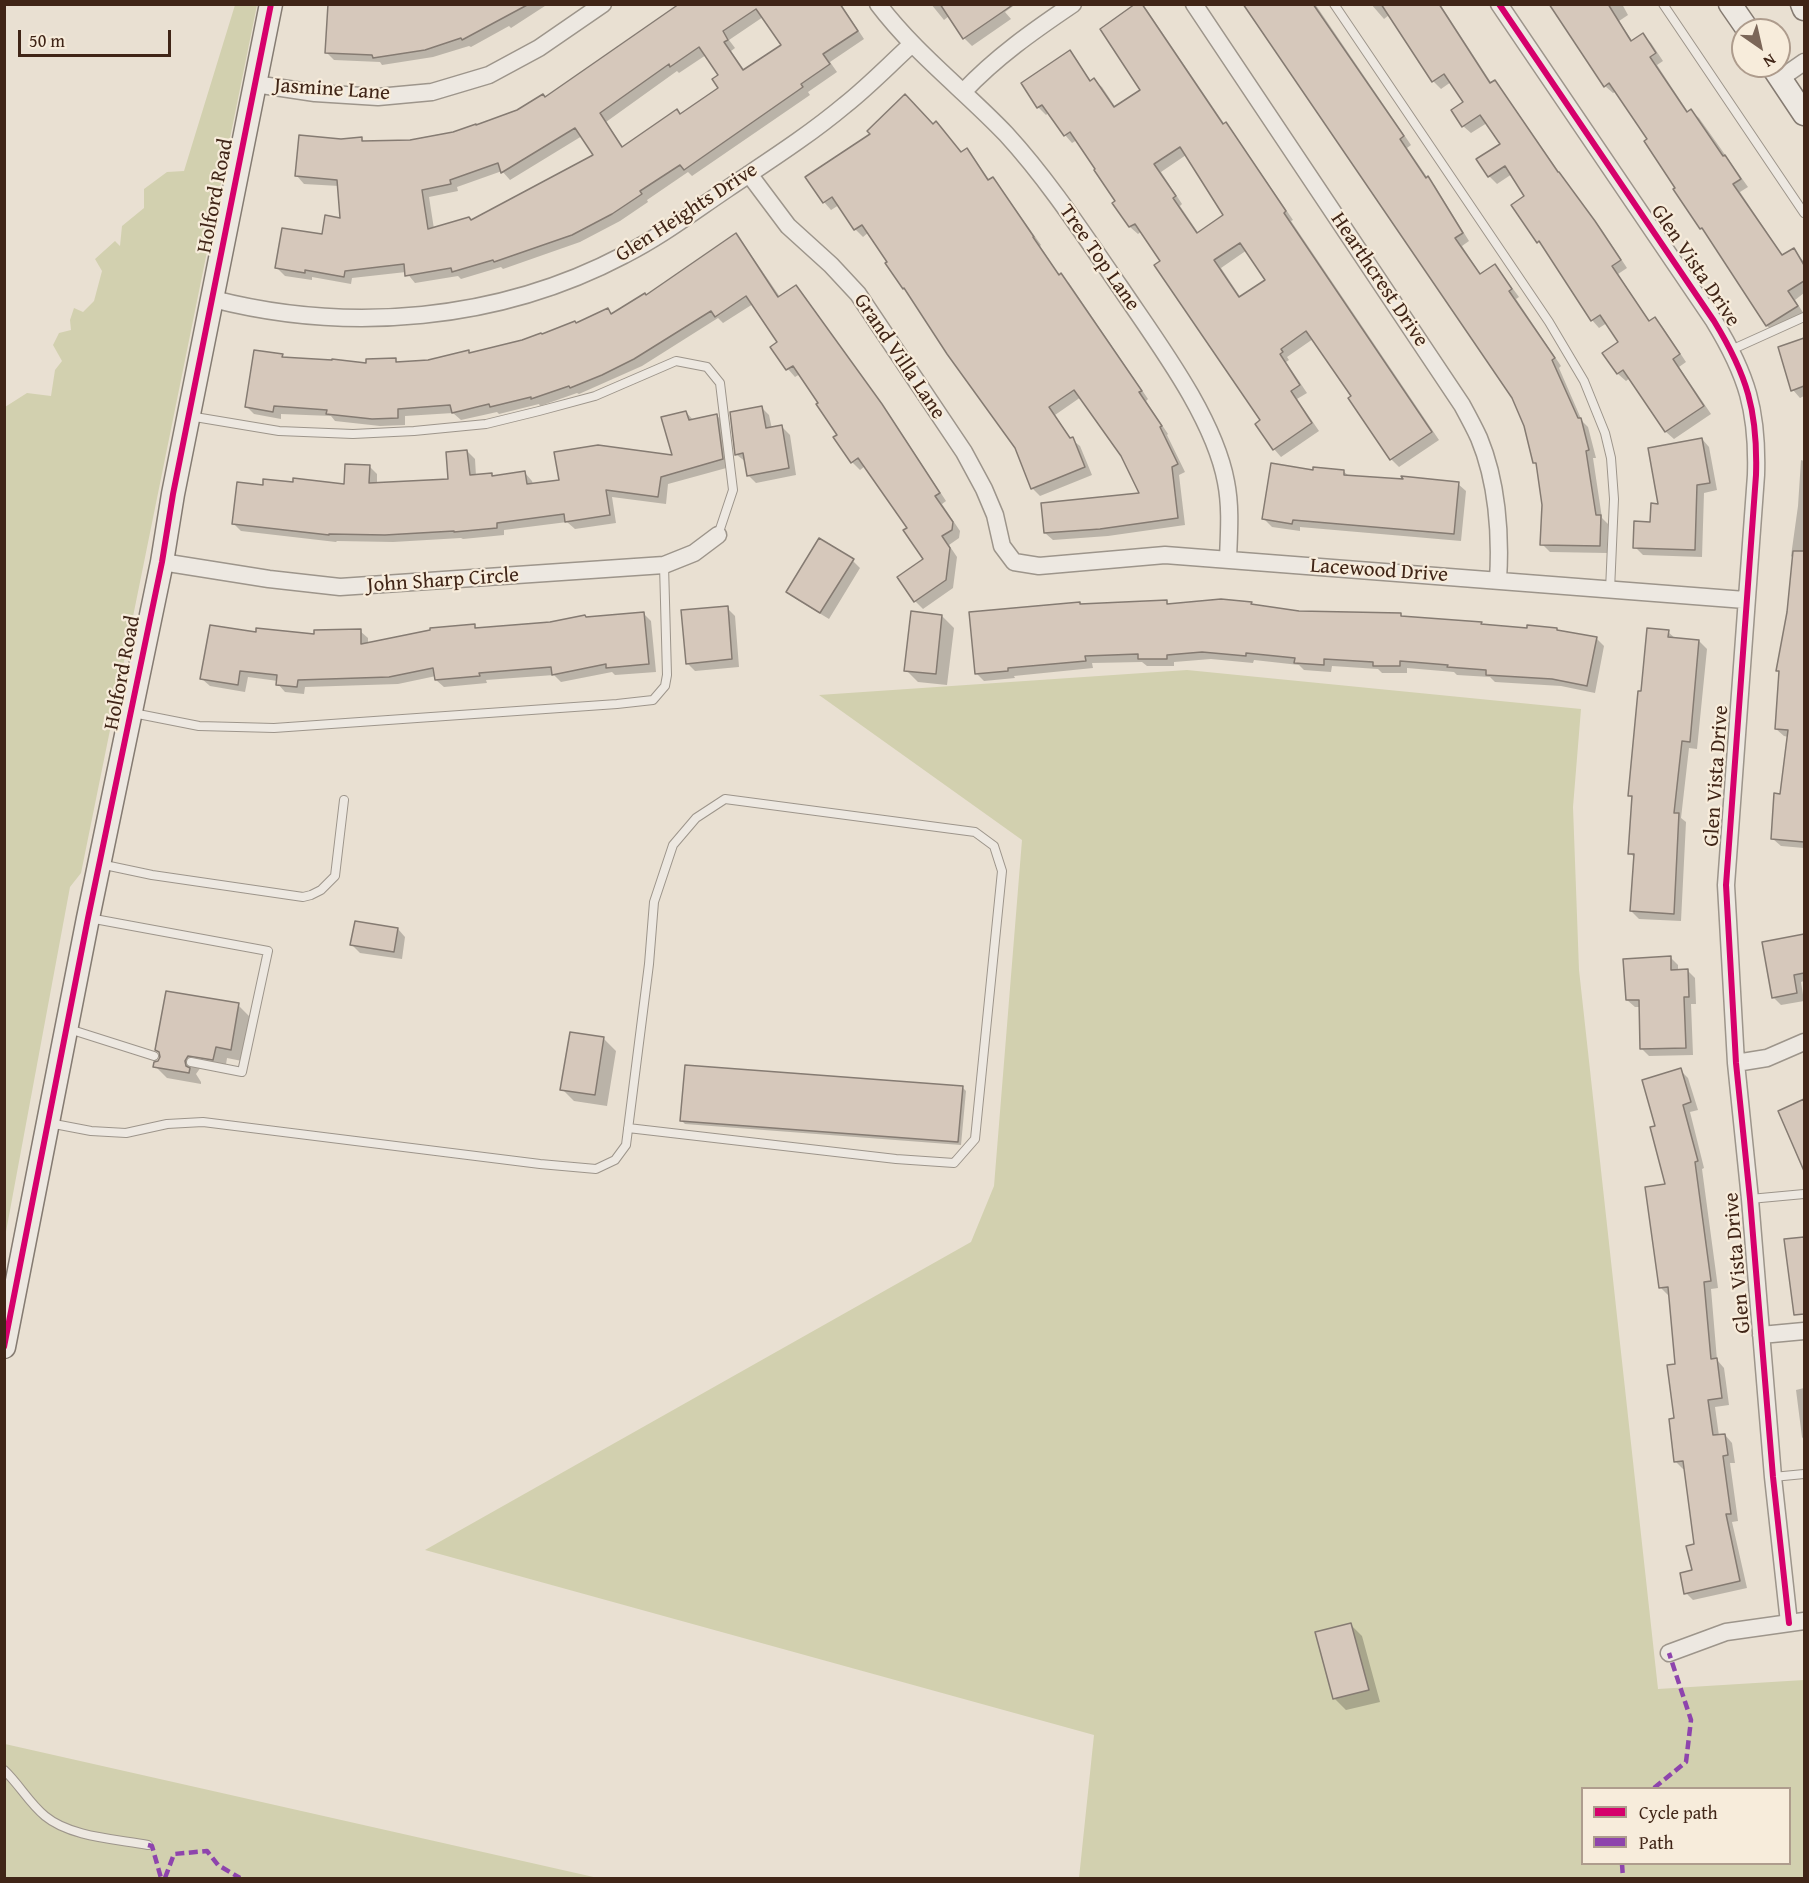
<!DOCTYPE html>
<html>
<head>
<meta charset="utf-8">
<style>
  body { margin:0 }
  #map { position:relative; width:1809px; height:1883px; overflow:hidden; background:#e9e0d2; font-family:"Gentium Book Plus",serif }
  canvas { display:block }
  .frame { position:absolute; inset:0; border:6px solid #402517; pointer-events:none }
  .legend { position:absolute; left:1581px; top:1787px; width:210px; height:78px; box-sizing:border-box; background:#f7ecdb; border:2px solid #ae9c8d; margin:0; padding:8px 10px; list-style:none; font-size:18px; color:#402517 }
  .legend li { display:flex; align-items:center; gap:12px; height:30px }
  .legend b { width:30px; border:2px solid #ae9c8d }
  .north { position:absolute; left:1731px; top:18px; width:60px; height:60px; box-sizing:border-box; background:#f7ecdb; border:2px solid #ae9c8d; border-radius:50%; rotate:146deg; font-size:16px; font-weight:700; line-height:24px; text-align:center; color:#402517 }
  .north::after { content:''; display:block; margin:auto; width:21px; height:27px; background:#7b6658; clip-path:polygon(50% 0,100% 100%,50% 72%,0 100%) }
  .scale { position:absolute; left:18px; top:30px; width:153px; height:27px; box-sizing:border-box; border:3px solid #402517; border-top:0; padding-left:8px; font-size:18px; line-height:21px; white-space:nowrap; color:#402517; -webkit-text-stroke:4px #f7ecdb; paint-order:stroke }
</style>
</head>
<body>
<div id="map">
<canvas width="1809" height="1883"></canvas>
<div class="frame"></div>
<ul class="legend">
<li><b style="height:8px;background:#d6006c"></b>Cycle path</li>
<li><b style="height:8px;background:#8e44ad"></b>Path</li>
</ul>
<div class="north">N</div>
<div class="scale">50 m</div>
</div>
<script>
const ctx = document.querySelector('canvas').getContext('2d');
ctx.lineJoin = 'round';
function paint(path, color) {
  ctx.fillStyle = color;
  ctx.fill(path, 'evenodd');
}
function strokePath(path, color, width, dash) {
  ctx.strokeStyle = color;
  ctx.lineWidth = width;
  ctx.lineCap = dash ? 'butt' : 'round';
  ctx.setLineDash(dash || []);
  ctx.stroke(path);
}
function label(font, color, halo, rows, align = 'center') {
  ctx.font = font + ' "Gentium Book Plus",serif';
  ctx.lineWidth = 4.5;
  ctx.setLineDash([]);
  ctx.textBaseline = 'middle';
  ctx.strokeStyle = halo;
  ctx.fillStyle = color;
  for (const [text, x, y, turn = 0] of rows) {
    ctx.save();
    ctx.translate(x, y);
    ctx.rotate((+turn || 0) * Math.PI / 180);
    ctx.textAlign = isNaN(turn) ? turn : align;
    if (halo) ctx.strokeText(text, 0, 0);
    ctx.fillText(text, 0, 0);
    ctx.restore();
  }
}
paint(new Path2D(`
  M235 5H257L81 873 70 887 5 1237V407L27 393 51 396 55 370 62 361 53 345 59 333 71 330 70 320 74 308 83 312 94 301 102 271 95 259 115 241 120 246 122 226 144 208V189L167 172 184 171Z
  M1187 670 1581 709 1573 807 1579 970 1658 1689 1804 1680V1878H1079L1094 1735 425 1550 971 1242 994 1186 1022 840 819 695ZM1582 1788H1790V1864H1582Z
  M5 1744 598 1878H5Z`), '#d2d0af');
paint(new Path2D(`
  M438 4H548L511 28 509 26 471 47 469 46 433 57 382 65 380 62 334 60 326 52Z
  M681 4H841L864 39 830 62 837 72 808 92 810 95 692 176 688 172 647 200 648 202 620 221 580 242 503 269 501 267 461 279 458 276 415 283 406 272 352 278 351 284 312 277V280L285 276 277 268 323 236 342 219 339 186 304 184 297 176 341 140 361 138 366 143 410 142 453 133 517 111 545 98ZM763 17 783 46 745 71 731 51 735 48 729 40ZM706 55 720 75V88L681 115 623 147 606 122 677 71 679 73ZM582 136 595 156 471 222 434 229 429 197 458 191 457 187 502 171 510 180Z
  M931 4H1016L1005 12 1011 19 972 46 964 38 949 16 944 20Z
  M1141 4 1147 10 1225 125 1233 132 1293 220 1291 221 1439 440 1399 467 1391 459 1350 399 1353 397 1313 339 1287 357 1289 360 1286 362 1307 393 1297 399 1319 431 1281 457 1274 449 1262 421 1142 231 1138 234 1130 227 1114 203 1117 202 1097 169 1077 140 1072 143 1065 135 1049 112 1046 115 1038 107 1023 84 1069 52 1077 60 1091 82 1094 80 1102 87 1116 108 1142 91ZM1186 155 1225 216 1199 234 1180 206 1182 204 1161 172ZM1247 250 1267 280 1241 298 1221 268Z
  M1245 4H1315L1411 145 1407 148 1427 177 1435 186 1469 241 1462 246 1481 275 1495 266 1502 274 1519 297 1516 299 1561 366 1559 368 1582 421 1588 427 1596 458H1593L1602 518 1608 524 1607 553 1550 552 1542 544 1543 505 1537 466 1535 463 1526 425 1514 397Z
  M1371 4H1440L1492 84 1495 82 1502 90 1561 175 1602 230 1627 268 1618 274 1650 322 1655 319 1662 326 1686 362 1679 367 1711 414 1674 439 1666 432 1630 378 1626 381 1618 374 1604 353 1620 342 1607 323 1599 328 1592 320 1546 250 1539 242 1513 205 1526 196 1512 174 1497 184 1489 176 1478 159 1502 144 1487 123 1471 133 1463 126 1465 102 1451 82 1441 89 1433 81 1389 15 1384 19Z
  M1551 4H1622L1628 15 1619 21 1633 42 1643 35 1651 43 1663 61 1657 65 1688 112 1691 111 1699 118 1748 187 1740 192 1783 256 1794 250 1804 262V293L1795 300 1804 314 1775 333 1767 326 1709 236 1701 228 1649 139 1617 91 1613 93 1605 86Z
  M966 150 974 158 990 181 993 179 1000 187 1041 245 1040 246 1060 276 1069 283 1148 399 1146 401 1168 434 1167 435 1185 472 1179 475 1185 525 1108 536 1053 540 1045 533 1141 494 1123 455 1081 397 1055 415 1071 439 1080 446 1092 475 1040 496 1032 488 1016 448 869 232 863 237 855 229 839 205 831 210 824 202 807 178 961 154Z
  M736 235 743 243 780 297 796 287 803 294 889 414 946 501 942 504 960 531 959 538 949 545 957 557 953 588 923 609 915 601 925 559 909 528 865 466 860 470 852 462 836 437 839 435 820 403 800 374 795 377 788 369 779 343 753 304 723 323 718 318 642 366 579 394 577 393 540 406 539 404 499 414 497 412 461 420 453 413 405 416V425L380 426 335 421 331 416 281 414V419L254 414 246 406 282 355 286 359 368 365 395 360 399 364 428 361 468 351 471 354 522 342 577 325 608 310 613 314 647 297Z
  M1804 340V396L1800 398 1793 390 1779 348Z
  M762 408 769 415 772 429 782 427 790 435 796 475 756 483 748 475 746 462 737 455 732 413Z
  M686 412 694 421 717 416 725 423 730 467 668 484 666 504 612 497 616 523 575 529 567 522 504 530V535L463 539 461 538 393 542 337 541 336 542 241 531 234 524 264 487 346 486 369 466 377 474V484L450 480 467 451 475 459 476 476 491 474 494 477 525 473 532 481 533 485 560 481 674 457Z
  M1702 439 1709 447 1717 490 1704 493 1702 557 1643 555 1635 547 1651 524 1660 505Z
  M1801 460 1804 461V848L1781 846 1773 839 1782 795 1789 737 1784 736 1776 729 1781 673 1778 670 1788 613 1794 559 1791 556 1798 506Z
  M1343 471 1349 476 1458 484 1466 491 1461 541 1300 527V531L1272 527 1264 519 1315 472Z
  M853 561 860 568 829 619 796 599 788 592Z
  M1166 602 1169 605 1251 603 1253 606 1299 612 1400 614 1404 618 1481 623 1484 626 1528 630 1557 629 1559 631 1596 638 1604 646 1595 693 1561 686 1495 682 1490 677 1457 675 1454 672 1407 668V673H1382L1378 669 1332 666 1331 672 1304 670 1299 665 1254 660 1253 663 1211 659 1174 662V666H1147L1142 662 1092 663 1093 668 1014 676 1015 678 984 681 976 673 1081 605Z
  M727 608 735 616 739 667 695 671 687 663Z
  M644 614 651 621 656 672 615 675 612 672 561 682 554 675 486 680 487 683 444 687 436 680V676L398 684 305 687 304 694 285 692 278 684V681L248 677 245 692 210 686 202 679 257 634 315 636 360 631 368 638V644L474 626 478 629Z
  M942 616 954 628 947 685 918 682 906 670Z
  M1668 632 1676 639 1699 641 1707 649 1697 749 1689 748 1681 818 1686 822 1681 921 1639 919 1631 911 1635 858 1630 853 1633 799 1629 795 1643 692Z
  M398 929 405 937 402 959 360 953 352 945Z
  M1804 936V981L1801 982 1804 1001 1781 1005 1773 997 1764 943Z
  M1670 957 1678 965V971L1687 970 1695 978 1696 1004H1691L1693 1055 1649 1056 1641 1048V1007H1635L1627 1000Z
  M238 1005 250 1017 242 1061 227 1058 225 1071 201 1067 196 1074 201 1082V1084L167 1078 155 1066Z
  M604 1039 616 1051 607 1106 574 1101 562 1089Z
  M1680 1070 1688 1078 1698 1110 1690 1112 1704 1168 1702 1169 1718 1288 1711 1289 1717 1360 1724 1368 1729 1405 1715 1407 1719 1436 1725 1435 1732 1443 1735 1463H1730L1738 1521 1732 1522 1747 1588 1693 1600 1686 1593 1693 1571 1696 1545 1686 1469H1683L1675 1461 1677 1365 1671 1295H1668L1661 1288 1666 1185 1657 1127Z
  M962 1087 966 1091 961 1145 685 1124 682 1121Z
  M1804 1101V1160L1799 1155 1780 1111Z
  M1804 1238V1294H1800L1786 1241Z
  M1804 1388V1440L1802 1437 1796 1390Z
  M1350 1624 1362 1636 1380 1702 1346 1710 1334 1698Z`), '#0003');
const building = new Path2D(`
  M328 4H529L462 40 461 38 425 50 373 58 372 55 325 53Z
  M679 4H840L858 31 823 54 830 64 801 84 803 87 684 170 680 165 640 191 642 194 612 214 572 235 494 262 493 260 452 272 451 268 405 276 404 264 345 271 344 277 305 270V273L275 268 282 228 322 234 325 215 340 218 337 180 295 176 299 135 341 139 362 137V141L410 140 453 132 476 124V125L517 110 543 94 545 97ZM756 9 781 45 743 70 724 42 728 40 723 31ZM699 47 718 75 712 79 718 88 680 114 677 109 622 147 600 113 669 64 670 67ZM575 128 593 155 471 220 469 217 428 229 422 190 451 184 450 180 498 163 501 173Z
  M940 4H1014L963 39Z
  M1135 4H1142L1223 124 1226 122 1286 211 1284 213 1432 432 1390 460 1348 398 1351 396 1306 331 1281 349 1283 352 1280 354 1300 385 1291 391 1312 423 1273 450 1255 424 1260 420 1154 265 1160 261 1135 224 1129 227 1112 203 1115 201 1094 170 1095 169 1070 132 1064 136 1042 105 1037 108 1021 83 1070 50 1090 81 1094 78 1114 107 1140 90 1100 29ZM1180 147 1223 215 1197 233 1173 198 1176 196 1154 164ZM1240 243 1265 280 1239 297 1214 260Z
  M1243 4H1313L1404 136 1400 139 1426 178 1428 176 1463 233 1455 238 1480 274 1495 264 1512 289 1509 291 1555 358 1552 360 1578 418H1581L1589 450 1586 451 1596 515H1601L1600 546 1540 545 1542 505 1536 463H1533L1524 426 1512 398Z
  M1381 4H1439L1490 83 1495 80 1558 172H1559L1595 221 1621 260 1612 266 1649 321 1655 317 1680 354 1673 359 1704 406 1665 432 1623 370 1617 374 1602 353 1618 342 1600 315 1591 321 1539 241 1537 243 1511 205 1524 196 1505 166 1488 177 1476 159 1500 144 1480 115 1462 127 1451 110 1463 102 1444 74 1432 82Z
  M1549 4H1608L1631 41 1643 33 1656 53 1650 57 1687 112 1691 109 1723 156 1725 155 1741 179 1733 184 1782 255 1794 248 1804 265V281L1788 291 1798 306 1766 326 1702 228 1700 229 1673 189 1675 188 1644 141 1647 139 1609 83 1604 87Z
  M905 94 933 124 936 121 961 152 967 148 988 180 993 177 1034 237H1033L1059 275 1061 273 1142 391 1139 392 1162 426 1160 427 1178 464 1172 467 1178 518 1100 529 1044 533 1041 503 1139 493 1121 456 1074 390 1049 407 1070 438 1073 437 1085 467 1031 489 1015 448 947 354 904 288 903 289 885 263 887 262 862 225 854 230 832 197 823 203 805 177 870 134 867 131Z
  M736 233 778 297 796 285 882 404 940 493 935 496 953 522 952 530 942 536 950 548 946 580 914 602 897 577 923 559 903 530 907 528 858 458 851 463 833 437 837 435 816 404 818 403 793 366 786 370 770 347 777 342 746 296 715 317 711 311 634 359 602 375 570 388 569 386 531 399V397L490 407 489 404 452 413 450 405 398 409V418L372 419 326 414 327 410 274 406 273 412 245 407 254 350 283 354 282 357 332 360V359L366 363V359L396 358V362L428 360 469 350V353L522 340 541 333 542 334 575 321 576 323 608 308 611 314 645 293 646 295Z
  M1804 338V386L1791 391 1778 347Z
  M762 406 766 428 782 425 789 468 747 476 743 453 735 455 730 412Z
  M686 411 689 420 717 414 723 459 661 477 658 497 606 490 610 515 565 522 564 514 497 523V528L454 532V531L385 535 329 534V535L232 524 237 482 263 485V479L293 482V478L344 484 345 464 370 465 369 483 448 479 446 452 467 450 470 475 492 473V476L525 471 527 484 559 480 554 452 598 445 672 455 661 417Z
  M1702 438 1710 483 1697 485 1695 550 1633 548 1634 521 1650 522 1651 503 1658 504 1648 448Z
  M1271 463 1313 470V467L1344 470V475L1403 479 1401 476 1459 482 1454 534 1293 520 1292 524 1262 519Z
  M819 538 854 559 820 613 786 592Z
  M1793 551H1804V842L1771 839 1774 793 1780 794 1788 730 1775 729 1779 671H1776L1787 612Z
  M1221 599 1252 602 1251 604 1299 611 1401 613V616L1482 622 1481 624 1527 628V625L1557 628V630L1597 637 1587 686 1552 679 1486 675V670L1447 667 1448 665 1400 661V666H1373V662L1324 659V665L1294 663 1295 658 1246 653V656L1202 652 1167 655V659H1138V654L1085 656 1086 661 1008 668V671L975 674 969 612 1080 602V604L1167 600V604Z
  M728 606 732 659 686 664 681 610Z
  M911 611 942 615 936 674 904 671Z
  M644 612 649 664 606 668V664L552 675 551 667 479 673 480 676 435 680 433 668 389 677 298 680 297 687 276 685 277 675 240 671 238 685 200 679 210 625 256 632V628L314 634V630L361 629V644L430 630V628L475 624V628L550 622 585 615 586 617Z
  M1647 628 1669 630 1668 637 1699 640 1690 742 1682 741 1674 813H1679L1674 914 1630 911 1634 854H1628L1632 796H1628L1638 691H1641Z
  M355 921 398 928 394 952 350 945Z
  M1804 934V973L1794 975 1797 993 1772 998 1762 942Z
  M1671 956V970L1688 969 1689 997H1684L1686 1048 1640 1049 1639 1000H1626L1623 959Z
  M166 991 239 1003 231 1050 216 1047 213 1060 188 1056 185 1061 186 1066 190 1068 189 1073 153 1067 154 1062 158 1061 160 1057 159 1052 155 1050Z
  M570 1032 604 1037 595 1095 560 1090Z
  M685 1065 963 1086 958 1142 680 1121Z
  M1681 1068 1691 1102 1683 1105 1698 1161 1695 1162 1711 1281 1704 1282 1711 1359 1717 1358 1722 1398 1708 1400 1713 1435 1725 1434 1728 1455 1723 1456 1731 1514H1726L1740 1581 1684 1594 1680 1573 1692 1570 1686 1546 1694 1544 1683 1461 1674 1462 1669 1419 1674 1418 1667 1365 1675 1364 1668 1287 1659 1288 1645 1187 1665 1184 1650 1127 1655 1126 1642 1080Z
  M1804 1099V1171L1778 1111Z
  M1804 1237V1314L1794 1315 1784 1239Z
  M1351 1623 1369 1690 1333 1699 1315 1632Z`);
paint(building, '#d6c8bb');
strokePath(building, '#857b72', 1.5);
const lane = new Path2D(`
  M1334 4 1549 322 1584 381 1605 433 1611 458 1614 499 1610 590
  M1663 4 1804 213
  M1731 350 1804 317
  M189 416 279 431 353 434 414 431 486 424 539 411 595 396 676 361 707 367 720 383 733 490 718 535
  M133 713 199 726 274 728 617 704 653 700 665 686 667 675 664 565
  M100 864 152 875 303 897 311 895 321 890 335 876 344 800
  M89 918 268 951 242 1072 191 1062
  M69 1029 154 1056
  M49 1123 91 1131 126 1133 167 1124 203 1122 540 1164 596 1169 615 1160 626 1145 649 964 654 902 673 845 696 818 725 799 975 832 994 846 1002 871 975 1139 954 1163 896 1159 628 1128
  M1750 1199 1804 1194
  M1773 1477 1804 1474
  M4 1770C19 1784 29 1803 45 1816 70 1837 116 1839 148 1845`);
const street = new Path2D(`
  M878 4C915 53 964 90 1006 134 1049 181 1084 235 1120 287 1157 342 1214 417 1226 482 1231 507 1229 533 1228 559
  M1194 4 1462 405C1468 416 1474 427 1479 438 1497 481 1501 534 1498 580
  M1499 4 1714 321C1747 375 1758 411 1756 475L1726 885 1736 1063 1750 1199 1773 1477 1789 1623
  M1781 78 1804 62
  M255 84 315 93 378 97 432 92 489 75 539 48 603 4
  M963 92C996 57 1033 31 1073 4
  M749 174 788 226 831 265 858 294 964 452 984 489 995 515 1002 546 1014 562 1039 566 1165 555 1745 600
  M213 299C349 334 499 321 624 255 660 237 693 212 727 189 767 162 808 136 845 105 869 86 890 64 912 44
  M162 562 269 579 340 587 664 565 694 553 718 535
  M1736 1063 1767 1058 1804 1042
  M1761 1335 1804 1331
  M1669 1653 1726 1632 1804 1621`);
const secondary = new Path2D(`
  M1730 4 1748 30
  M1802 4 1804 9
  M1772 66 1804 114
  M4 1347 88 918 162 562 173 494 271 4`);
strokePath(lane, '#9d958b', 10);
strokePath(street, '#9d958b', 19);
strokePath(secondary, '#857b72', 25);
strokePath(lane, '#ede8e1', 8);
strokePath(street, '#ede8e1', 16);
strokePath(secondary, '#ede8e1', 22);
strokePath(new Path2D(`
  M1654 1788 1686 1762 1691 1720 1669 1653
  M148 1845 152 1846 161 1878
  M1622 1864 1623 1878
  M165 1878 174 1854 207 1851 218 1865 240 1878`), '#8e44ad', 4.5, [9, 4.5]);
strokePath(new Path2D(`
  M1499 4 1714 321C1747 375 1758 411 1756 475L1726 885 1736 1063 1750 1199 1773 1477 1789 1623
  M4 1347 88 918 162 562 173 494 271 4`), '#d6006c', 6);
label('21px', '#402517', '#f7ecdb', [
  ["Jasmine Lane",332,90,4],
  ["Holford Road",216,196,-79],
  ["Glen Heights Drive",687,213,-33],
  ["Tree Top Lane",1099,258,55],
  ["Glen Vista Drive",1695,266,56],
  ["Hearthcrest Drive",1379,280,56],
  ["Grand Villa Lane",899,357,56],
  ["Lacewood Drive",1379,571,4],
  ["John Sharp Circle",443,581,-4],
  ["Holford Road",123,673,-79],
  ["Glen Vista Drive",1717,776,-86],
  ["Glen Vista Drive",1738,1263,-95]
]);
</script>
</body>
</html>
